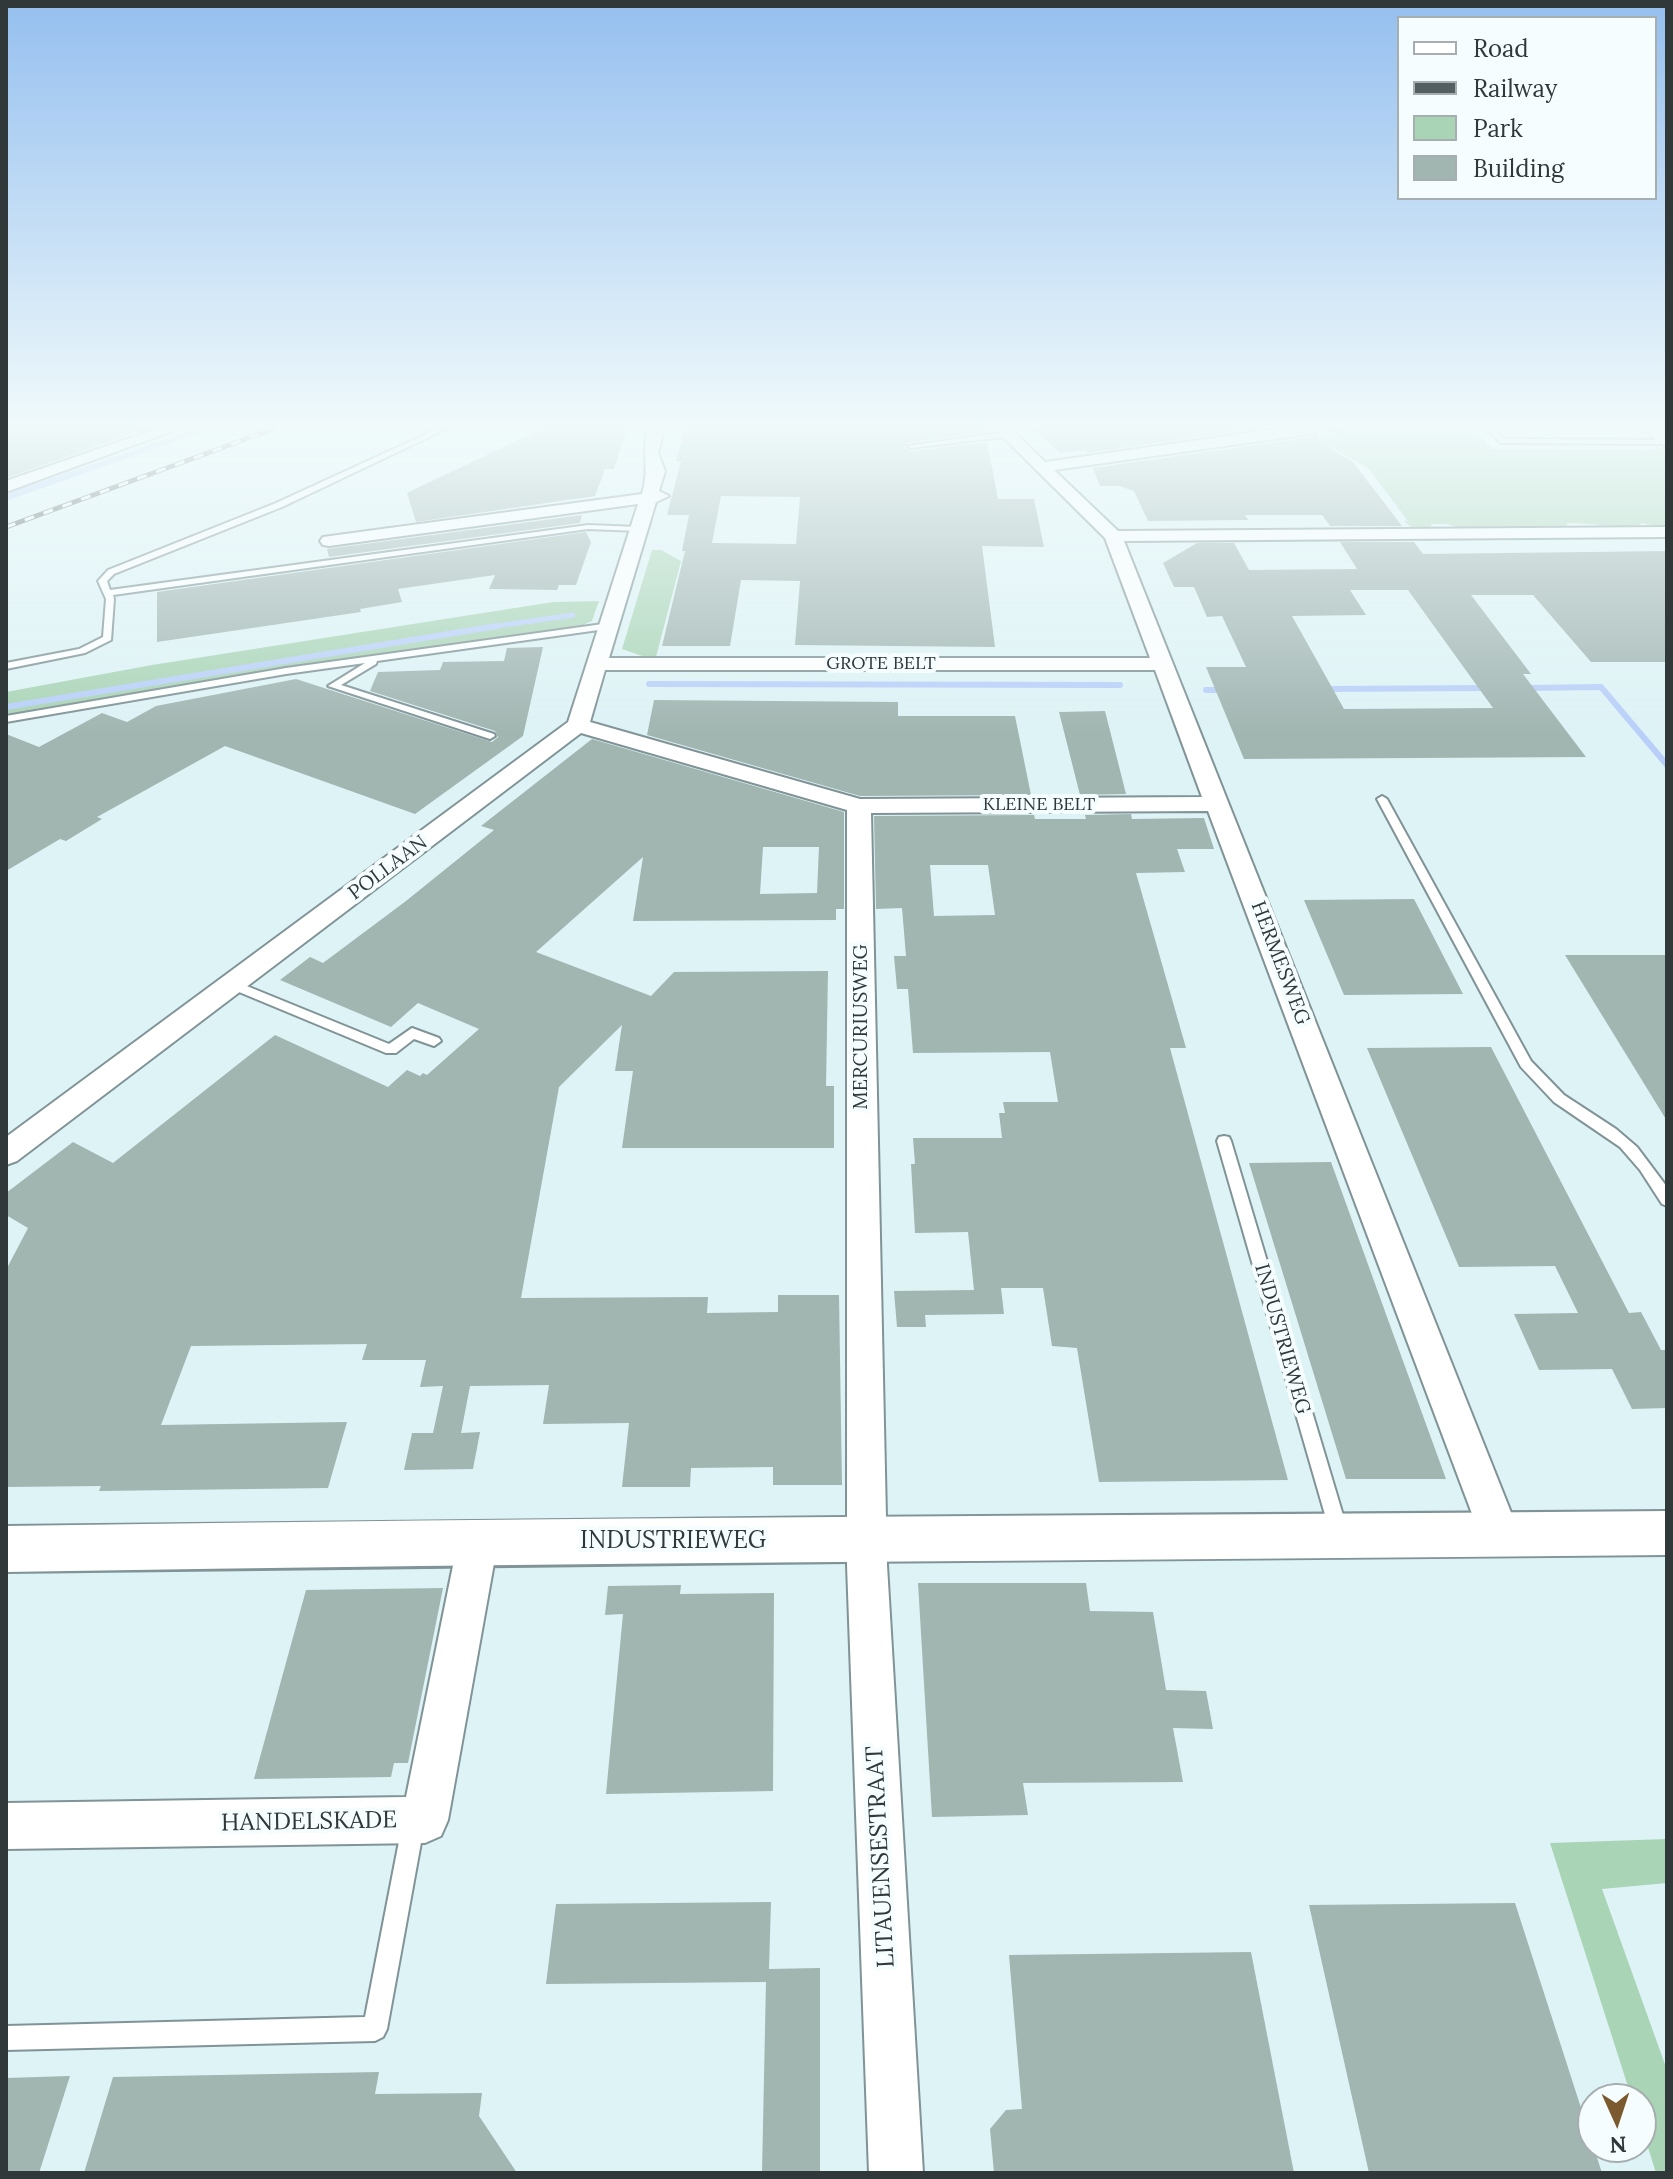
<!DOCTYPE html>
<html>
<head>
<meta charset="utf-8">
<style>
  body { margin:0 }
  #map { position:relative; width:1673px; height:2179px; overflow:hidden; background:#def3f6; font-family:Lora,serif }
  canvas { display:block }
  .frame { position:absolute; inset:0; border:8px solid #303839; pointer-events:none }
  .legend { position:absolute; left:1397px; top:16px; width:260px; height:184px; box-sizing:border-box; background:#f5fdff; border:2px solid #a6aeb0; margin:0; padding:10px 14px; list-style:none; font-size:24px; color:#303839 }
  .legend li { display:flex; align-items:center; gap:16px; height:40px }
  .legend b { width:40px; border:2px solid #a6aeb0 }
  .north { position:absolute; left:1577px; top:2083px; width:80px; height:80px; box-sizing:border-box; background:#f5fdff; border:2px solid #a6aeb0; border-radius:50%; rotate:177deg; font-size:22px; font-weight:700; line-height:32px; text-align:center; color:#303839 }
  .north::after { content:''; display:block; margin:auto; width:28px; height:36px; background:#7b5a30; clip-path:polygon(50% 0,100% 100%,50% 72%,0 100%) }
</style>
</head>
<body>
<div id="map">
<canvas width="1673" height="2179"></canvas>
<div class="frame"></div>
<ul class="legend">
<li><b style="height:10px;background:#fff"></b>Road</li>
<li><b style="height:10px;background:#545f61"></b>Railway</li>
<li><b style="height:22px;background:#aad4b6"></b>Park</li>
<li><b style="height:22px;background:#a1b5b1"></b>Building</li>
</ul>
<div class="north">N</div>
</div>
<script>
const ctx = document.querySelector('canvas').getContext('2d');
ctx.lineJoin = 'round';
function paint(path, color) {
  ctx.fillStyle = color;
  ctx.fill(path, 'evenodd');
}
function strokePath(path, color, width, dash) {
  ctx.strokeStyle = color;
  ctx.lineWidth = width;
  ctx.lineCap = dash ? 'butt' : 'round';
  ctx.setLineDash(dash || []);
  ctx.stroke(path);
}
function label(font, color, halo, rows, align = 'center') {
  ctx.font = font + ' Lora,serif';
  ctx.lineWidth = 8;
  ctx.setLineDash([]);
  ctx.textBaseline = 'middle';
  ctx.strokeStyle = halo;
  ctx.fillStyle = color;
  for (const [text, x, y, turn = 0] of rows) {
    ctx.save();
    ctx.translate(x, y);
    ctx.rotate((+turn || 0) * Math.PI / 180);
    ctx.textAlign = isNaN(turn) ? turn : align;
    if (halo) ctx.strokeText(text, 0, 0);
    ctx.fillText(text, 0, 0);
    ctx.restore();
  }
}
paint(new Path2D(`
  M1360 429H1474L1492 449 1657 450 1653 445 1667 450V455H1663L1667 459V528L1641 523 1639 528C1614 528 1592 523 1568 523L1564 529 1463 530 1448 524H1432L1430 529H1414L1404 521H1408L1368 468 1311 436Z
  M652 550H661L681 561 656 657H645L622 649Z
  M599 601 592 621 579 627 518 636 511 635 114 696 6 717V692L152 665 553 602Z
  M1667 1839V1883L1602 1889 1667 2070V2173H1656L1641 2125V2099H1632L1550 1843Z`), '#aad4b6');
paint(new Path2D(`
  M194 429H210L6 501V494Z`), '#b9cff9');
strokePath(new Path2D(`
  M483 628 573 615`), '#b9cff9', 5);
strokePath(new Path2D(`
  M649 684 1120 685
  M1524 688 1601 687 1667 765
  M1324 689 1486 688
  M1206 690H1226
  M6 707 497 626`), '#b9cff9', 6);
paint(new Path2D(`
  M6 429H146L6 478Z
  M541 429H627L614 469H605L595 496 416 522 407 493Z
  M685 429H985V432L907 443 904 447 911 451 987 442 998 499H1034L1044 547 982 546 995 647 795 645 800 581 741 580 730 646H662L685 551H682L689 515H667L681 461H676ZM721 496 800 497 796 544 712 543Z
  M1032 429H1253L1087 453 1086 450 1061 453Z
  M1318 432 1319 441 1353 462 1402 526H1330L1322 515H1245L1248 520 1148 521 1134 491 1119 486H1100L1093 468 1310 437Z
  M582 515 580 523 329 557 327 549Z
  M586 532 591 542 576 585H559L557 590 489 589 495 575 398 589 402 602 360 609 361 612 157 642V592Z
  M1340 542H1414L1423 554 1667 551V662H1591L1533 595H1471L1531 674H1523L1586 757 1244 759 1206 667H1246L1222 616 1207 617 1194 587H1174L1163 563 1197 543H1234L1249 570 1357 569ZM1350 590H1408L1493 708 1344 709 1292 616 1366 615Z
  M543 647 523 736 415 814 225 746 97 817 102 819 66 841 60 839 6 871V734L39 747 102 713 127 722 156 706 296 679 492 742 498 737 495 731 370 691 378 672 440 670 443 662 504 661 507 648Z
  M654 700 898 702V716H1015L1031 795 860 796 647 735Z
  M1105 711 1126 794 1080 795 1059 712Z
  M592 739 844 812V909H836V920L633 921 643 857 536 952 651 996 674 972 828 971 826 1086H834V1148H622L633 1071H615L622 1025 559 1087 521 1298 708 1297 707 1313 778 1312V1295H839L842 1485H773V1467L691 1468 690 1487H622L629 1423 543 1424 549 1385 470 1386 461 1433 480 1432 473 1469 404 1470 412 1433H433L443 1386 420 1387 426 1360H362L367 1344 191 1346 161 1425 347 1422 328 1488 99 1491 101 1486 6 1487V1270L28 1228 6 1215V1193L73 1142 113 1163 275 1035 388 1087 407 1070 420 1076 423 1073 427 1075 479 1029 418 1003 391 1027 280 980 310 957 323 963 406 901 494 830 481 826ZM763 847H819L817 893 760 894Z
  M1131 814 1132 819 1204 818 1214 849H1177L1185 872 1136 873 1186 1048H1170L1288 1480 1099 1482 1077 1348 1052 1346 1043 1288H1001L1004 1314 925 1315 926 1327H897L894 1291 974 1290 968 1232 915 1233 911 1164H915L913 1138H1002L999 1113H1005L1003 1102H1058L1050 1052 913 1053 908 989H897L894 956H906L902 908 876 909 874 816 1034 815 1035 819H1086L1085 815ZM930 865H988L995 915 934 916Z
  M1414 899 1463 994 1344 995 1304 900Z
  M1565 955H1667V1121Z
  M1491 1047 1629 1313 1641 1312 1661 1350H1667V1408L1632 1409 1612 1369 1539 1370 1514 1314 1578 1313 1555 1266 1459 1267 1367 1048Z
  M1331 1162 1391 1328 1446 1479H1346L1249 1163Z
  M918 1583H1086L1090 1611 1153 1612 1166 1690 1206 1691 1213 1729 1173 1728 1183 1782 1023 1783 1028 1815 932 1817Z
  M681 1585 680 1594 774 1593 773 1791 606 1794 623 1614 605 1615 608 1586Z
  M443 1588 408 1763H394L391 1777 254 1779 306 1590Z
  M771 1902 769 1969 820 1968V2173H762L766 1982 546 1984 556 1904Z
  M1515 1903 1602 2173H1369L1309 1905Z
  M1251 1952 1294 2173H994L990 2129 1006 2110 1022 2109 1009 1955Z
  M379 2072 375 2094 482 2093 479 2116 517 2173H84L113 2077Z
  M70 2076 39 2173H6V2078Z`), '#a1b5b1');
const service = new Path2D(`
  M437 429H446L282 507 114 574 107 581 110 590 588 525 639 527 643 529 639 531 588 529 113 595 114 599 111 640 85 653 6 669V663L79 649 103 637 106 599 98 581 108 570 276 503Z
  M1330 429H1340L1337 431Z
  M1487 429H1494L1503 439 1666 440 1667 444 1501 443Z
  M1008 432 1011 436 911 448 907 446Z
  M610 623 613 624V628L377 661 376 664 341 685 494 734 495 736 490 739 328 686 365 663 286 674 6 722V716L286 668Z
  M1382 796 1387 799 1531 1061 1564 1095 1616 1129 1637 1147 1667 1187V1206L1662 1204 1640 1170 1620 1147 1554 1102 1521 1067 1377 799Z
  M232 980 389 1044 412 1028 439 1038 441 1041 434 1046 414 1039 396 1053H386L227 987 226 984Z
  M1224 1136 1229 1137 1231 1141 1348 1532 1346 1538 1339 1541 1332 1538 1330 1532 1217 1141 1219 1137Z
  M413 1815 421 1818 424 1826 387 2029 383 2037 375 2041 6 2050V2026L365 2017 402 1826 405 1818Z`);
const minor = new Path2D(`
  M156 429H178L6 492V481Z
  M648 429H664L658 453 665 471 659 491 669 496 656 502 609 658H1150L1105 538 995 429H1011L1045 462 1276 429H1317L1310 434 1054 470 1118 531 1667 527V537L1124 541 1520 1535 1514 1548 1500 1554 1486 1548 1480 1535 1208 811 871 813 887 1565 923 2173H869L847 1565V810L581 733 17 1161 6 1165V1137L568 722 638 504 329 546 323 545 320 541 323 537 642 494C650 466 641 457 648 429ZM605 670H1155L1202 797 860 799 590 722Z
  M1644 429H1660L1667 435V448Z
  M478 1522 492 1528 498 1541 448 1820 441 1836 425 1843 6 1849V1803L406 1797 458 1541 464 1528Z`);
const tertiary = new Path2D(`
  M1667 1511V1555C1113 1561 560 1562 6 1572V1526C560 1517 1113 1516 1667 1511Z`);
strokePath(service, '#809396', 4);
strokePath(minor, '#809396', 4);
strokePath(tertiary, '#809396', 4);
paint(service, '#fff');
paint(minor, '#fff');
paint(tertiary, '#fff');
const rail = new Path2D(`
  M6 527 273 429`);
strokePath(rail, '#545f61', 5);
strokePath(rail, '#f5fdff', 3, [10]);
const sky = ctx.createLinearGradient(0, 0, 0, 734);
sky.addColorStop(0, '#95bfef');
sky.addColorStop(0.58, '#f0fafb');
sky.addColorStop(1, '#f0fafb00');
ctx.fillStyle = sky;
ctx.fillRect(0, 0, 1673, 734);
label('18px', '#303839', '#f5fdff', [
  ["GROTE BELT",881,664],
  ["KLEINE BELT",1039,805]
]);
label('20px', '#303839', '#f5fdff', [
  ["POLLAAN",388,868,-37],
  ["HERMESWEG",1280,963,69],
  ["MERCURIUSWEG",861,1027,-90],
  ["INDUSTRIEWEG",1282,1339,74]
]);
label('24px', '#303839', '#f5fdff', [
  ["INDUSTRIEWEG",673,1541],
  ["HANDELSKADE",309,1822,-1],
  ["LITAUENSESTRAAT",881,1857,-93]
]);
</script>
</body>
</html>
